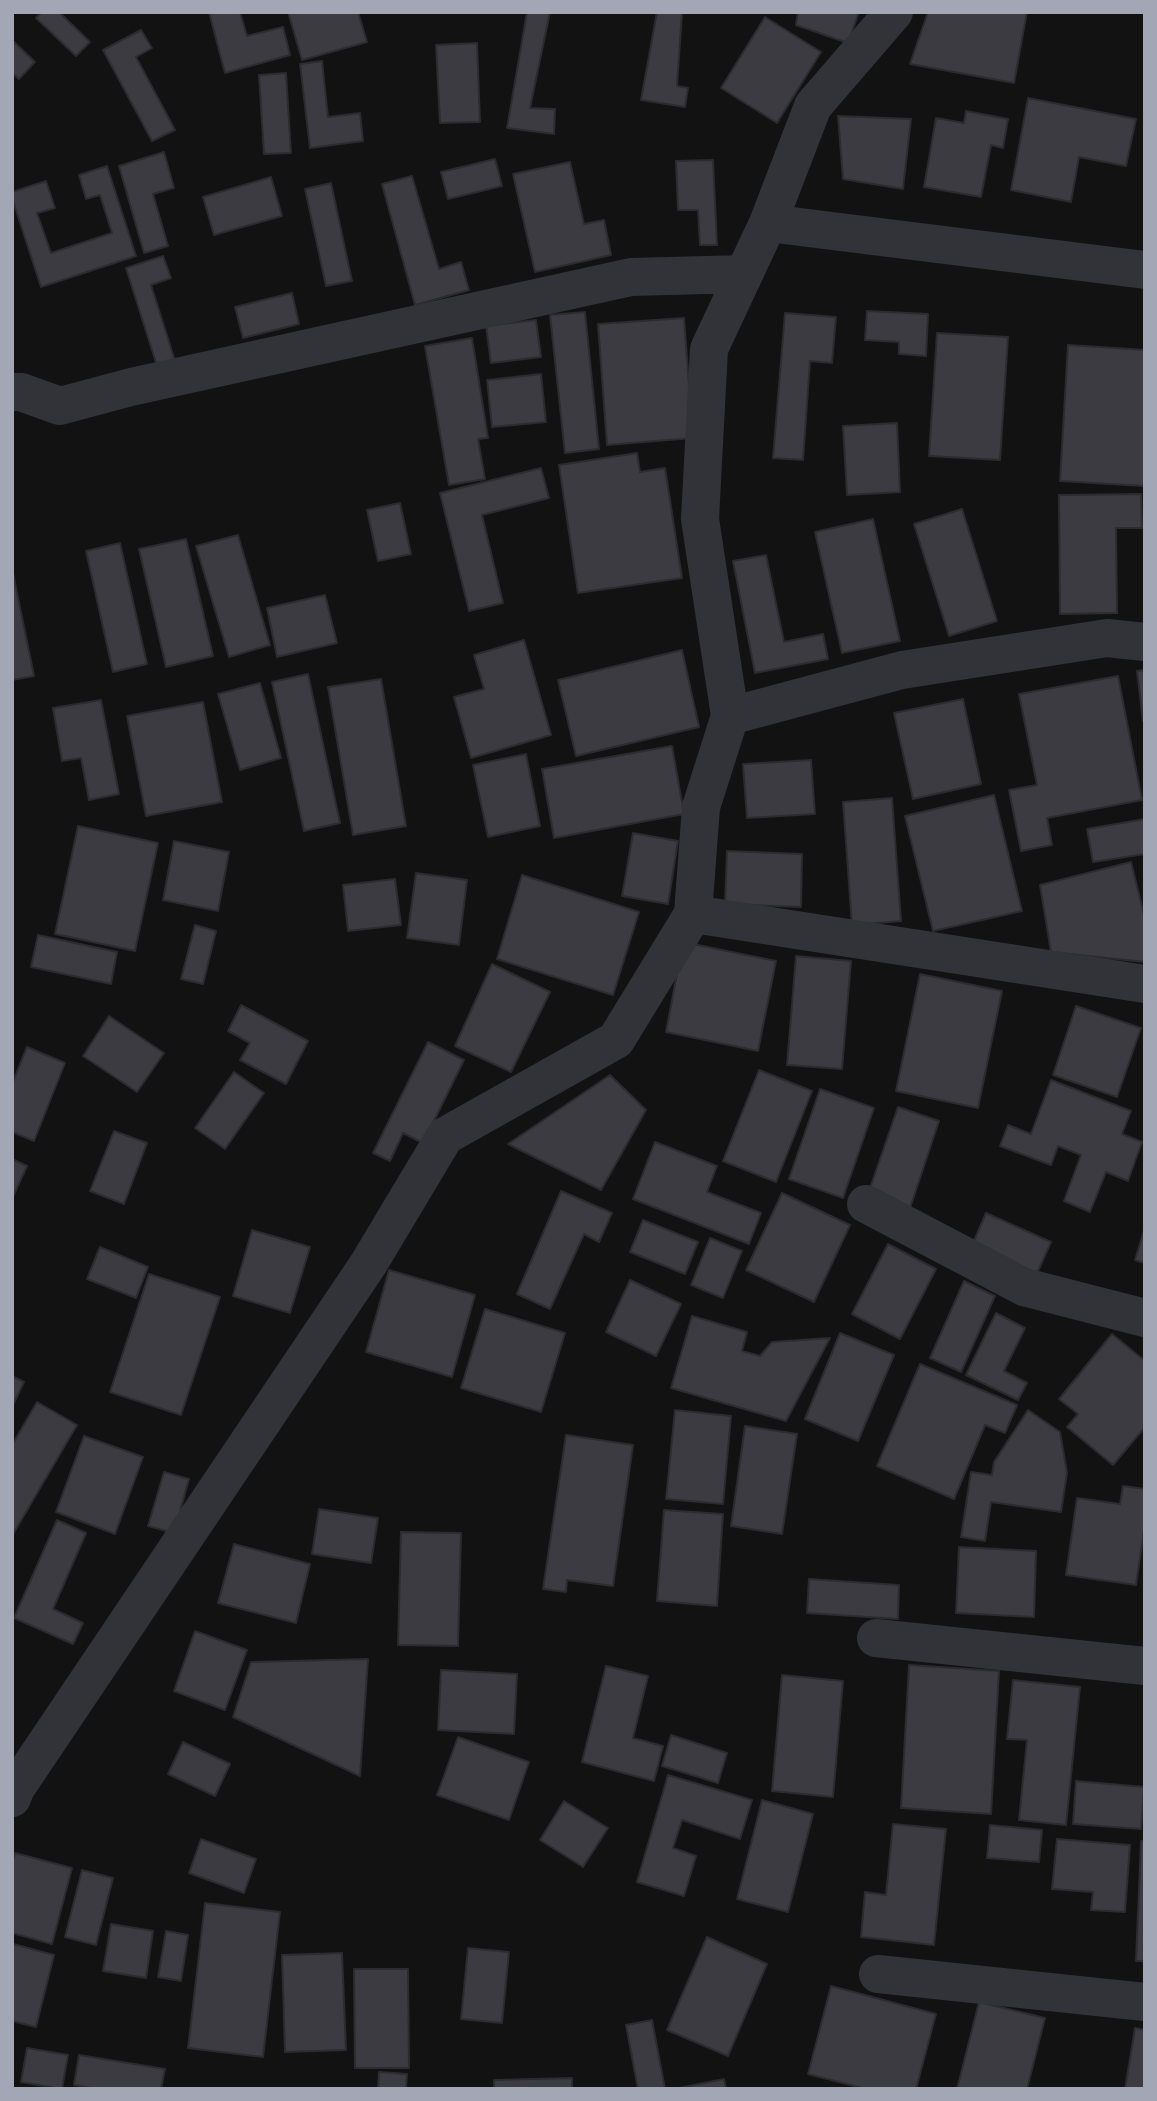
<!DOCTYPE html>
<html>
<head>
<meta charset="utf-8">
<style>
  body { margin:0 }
  #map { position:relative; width:1157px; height:2101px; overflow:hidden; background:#121213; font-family:"Exo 2",sans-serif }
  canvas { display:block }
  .frame { position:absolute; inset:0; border:14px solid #a2a6b5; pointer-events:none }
</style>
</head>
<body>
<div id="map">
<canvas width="1157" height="2101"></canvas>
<div class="frame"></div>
</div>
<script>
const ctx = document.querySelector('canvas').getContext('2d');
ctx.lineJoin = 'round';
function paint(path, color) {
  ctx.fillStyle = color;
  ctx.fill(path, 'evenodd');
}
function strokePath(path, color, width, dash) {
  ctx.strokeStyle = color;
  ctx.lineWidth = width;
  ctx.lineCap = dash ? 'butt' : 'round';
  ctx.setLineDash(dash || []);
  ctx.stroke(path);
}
const building = new Path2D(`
  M42 12H59L90 42 76 56 36 18Z
  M209 12H240L247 36 283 27 290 55 225 73Z
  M288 12H358L367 42 302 60Z
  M527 12H550L530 108 555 109 554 134 507 128Z
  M657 12H682L677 86 688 88 685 107 641 100Z
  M798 12H859L848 43 796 25Z
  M928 12H1027L1014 83 910 64Z
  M765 17 821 52 777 123 721 88Z
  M141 30 152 48 136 57 175 130 152 141 103 50Z
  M12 40 35 62 19 79 12 73Z
  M477 43 480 122 440 123 436 45Z
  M322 61 328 117 360 113 363 141 310 148 300 64Z
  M286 73 291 153 264 154 259 75Z
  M1028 98 1136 119 1126 166 1079 157 1071 202 1011 190Z
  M966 111 1008 119 1003 148 991 145 981 197 924 187 936 118 964 123Z
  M838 116 911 119 903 189 843 179Z
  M164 152 174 188 153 194 168 246 144 253 119 166Z
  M495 159 502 186 448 199 441 172Z
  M713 160 717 245H700L698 210H678L676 161Z
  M570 162 584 224 604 220 611 255 535 272 513 174Z
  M107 166 136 256 41 287 12 198V192L46 181 55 208 37 213 51 253 112 233 100 195 86 199 79 175Z
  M412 176 439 269 461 262 469 290 415 305 382 184Z
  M271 177 282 216 214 235 203 197Z
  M331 183 352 281 326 286 305 189Z
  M163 256 171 278 151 285 176 364 158 369 126 268Z
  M292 293 299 324 243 338 235 307Z
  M867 311 928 314 926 356 899 354V342L865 340Z
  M585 312 599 449 565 453 550 315Z
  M785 313 836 317 832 363 810 361 803 460 773 458Z
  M684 318 693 438 607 445 598 324Z
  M536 320 541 357 491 363 486 326Z
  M937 333 1008 337 1000 460 929 456Z
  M472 338 488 438 478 439 485 479 449 485 425 346Z
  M1068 345 1145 350 1144 486 1060 481Z
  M541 374 546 422 492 427 487 380Z
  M897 423 900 492 847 495 843 426Z
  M637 453 640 472 665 468 682 578 578 593 559 465Z
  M541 468 549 498 482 515 503 603 469 611 440 493Z
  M1141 494 1142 528H1116L1117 613 1060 614 1059 495Z
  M400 503 411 554 378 561 367 510Z
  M962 509 997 621 949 636 914 524Z
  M873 519 900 641 842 653 815 532Z
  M238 535 270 645 229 657 196 546Z
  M186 539 213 656 166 667 139 549Z
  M120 543 147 664 113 672 86 551Z
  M766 555 784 642 823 634 828 659 755 673 733 561Z
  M12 568 34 676 12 680Z
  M325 595 337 643 277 657 267 608Z
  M524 640 551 735 471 758 454 697 484 689 474 655Z
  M682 650 699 727 576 756 558 680Z
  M1145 670V721H1143L1137 671Z
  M308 674 340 823 304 831 272 682Z
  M1118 676 1142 800 1047 818 1052 845 1021 851 1009 790 1037 785 1019 694Z
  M381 679 406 826 353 835 328 687Z
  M260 683 281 758 240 770 218 694Z
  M963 699 981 784 913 799 894 713Z
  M101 700 119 794 89 800 81 758 62 761 53 708Z
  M203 702 222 802 146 816 127 716Z
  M672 746 684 814 554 838 542 769Z
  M526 754 540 826 488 837 473 765Z
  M811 760 815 814 747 818 743 764Z
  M994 795 1022 911 933 931 905 816Z
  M892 798 901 921 852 925 843 802Z
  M1145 819V854L1093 862 1087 829Z
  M78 826 158 843 135 951 55 934Z
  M633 833 678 841 668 904 622 896Z
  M174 841 229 852 218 911 163 900Z
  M727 851 802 854 801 907 725 904Z
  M1131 862 1145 919V962L1051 952 1040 885Z
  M416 873 467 880 459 945 407 938Z
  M522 875 639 912 613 995 497 959Z
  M395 879 401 925 348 931 343 885Z
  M195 925 216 931 203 984 181 979Z
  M38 935 117 952 111 984 31 967Z
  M683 942 776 961 758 1051 666 1032Z
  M796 956 851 961 842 1069 787 1065Z
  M492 964 550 992 511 1072 455 1046Z
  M920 974 1002 991 978 1108 896 1091Z
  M241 1005 308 1041 286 1084 240 1060 250 1043 228 1031Z
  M1076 1006 1141 1028 1117 1097 1053 1075Z
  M109 1016 164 1053 137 1092 83 1056Z
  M428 1042 464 1060 423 1143 403 1133 390 1161 373 1153Z
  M27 1047 65 1063 34 1141 12 1132V1084Z
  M759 1070 812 1091 776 1182 723 1161Z
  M234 1072 264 1093 225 1149 195 1128Z
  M610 1075 646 1110 601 1190 508 1144Z
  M1051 1080 1131 1111 1122 1134 1142 1142 1128 1181 1106 1172 1090 1212 1064 1201 1081 1155 1058 1146 1051 1165 1000 1146 1008 1125 1031 1134Z
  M820 1089 874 1108 843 1198 789 1179Z
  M898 1107 939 1121 909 1211 867 1197Z
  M114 1131 147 1143 124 1204 90 1191Z
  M655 1142 717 1166 707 1192 761 1213 749 1244 633 1199Z
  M12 1159 27 1166 12 1199Z
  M561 1191 612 1213 599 1242 584 1234 550 1309 517 1294Z
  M782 1193 850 1225 814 1302 746 1270Z
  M986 1213 1051 1242 1035 1278 970 1250Z
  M643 1220 698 1242 685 1274 630 1252Z
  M1145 1227V1263L1135 1260Z
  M252 1230 310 1247 290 1313 233 1296Z
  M710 1238 742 1251 723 1298 691 1285Z
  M888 1244 936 1269 900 1339 852 1314Z
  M100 1247 148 1267 136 1298 87 1279Z
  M389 1270 475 1295 452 1377 366 1352Z
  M149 1274 220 1297 181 1415 110 1392Z
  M630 1280 681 1304 656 1356 606 1332Z
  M964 1281 995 1296 961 1372 930 1358Z
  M485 1309 565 1333 541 1412 461 1388Z
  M996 1313 1025 1328 1004 1371 1027 1383 1018 1400 966 1375Z
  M692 1316 747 1332 742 1351 760 1356 772 1342 830 1338 786 1421 671 1388Z
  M840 1333 894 1355 858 1441 805 1419Z
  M1112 1334 1145 1361V1427L1113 1465 1067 1427 1078 1414 1059 1399Z
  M920 1364 1017 1405 1005 1433 985 1425 954 1499 877 1466Z
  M12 1376 24 1382 12 1407Z
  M37 1402 77 1425 12 1536V1445Z
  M675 1410 731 1416 723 1504 666 1499Z
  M1028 1410 1060 1432 1067 1473 1061 1512 991 1502 985 1541 961 1537 971 1472 992 1475 994 1462Z
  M745 1426 797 1434 782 1534 731 1526Z
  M566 1435 633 1445 613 1586 567 1580 566 1592 543 1589Z
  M84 1436 143 1457 115 1534 56 1512Z
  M164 1472 189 1479 174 1533 148 1526Z
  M1123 1486 1145 1489V1523L1136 1585 1066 1575 1077 1498 1120 1504Z
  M319 1509 378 1518 371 1563 312 1554Z
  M664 1510 723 1514 717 1606 657 1601Z
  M57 1520 86 1533 53 1609 83 1623 73 1644 14 1618Z
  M401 1532 461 1533 458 1646 398 1645Z
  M234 1544 310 1564 296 1623 218 1603Z
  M959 1547 1036 1551 1034 1617 956 1613Z
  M809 1579 899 1585 898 1619 807 1613Z
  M195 1631 247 1650 225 1710 174 1691Z
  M368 1659 360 1776 233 1717 251 1662Z
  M909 1665 999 1671 991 1814 901 1808Z
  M606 1666 648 1676 633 1738 663 1746 654 1781 582 1762Z
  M441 1670 517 1674 514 1734 438 1730Z
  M782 1675 843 1681 833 1797 772 1791Z
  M1013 1680 1080 1687 1066 1825 1019 1820 1027 1740 1007 1739Z
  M671 1735 727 1753 718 1783 662 1766Z
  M458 1737 529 1762 509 1820 437 1795Z
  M183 1742 230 1764 215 1796 168 1774Z
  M668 1775 752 1800 740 1839 682 1820 673 1848 696 1856 684 1896 637 1882Z
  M1076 1781 1144 1787 1141 1829 1073 1824Z
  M762 1800 813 1814 788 1912 737 1899Z
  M564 1801 608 1828 583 1867 540 1840Z
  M893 1824 946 1829 934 1945 861 1937 865 1892 886 1895Z
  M990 1825 1042 1830 1039 1862 987 1858Z
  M201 1839 256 1859 244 1893 189 1873Z
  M1057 1839 1130 1845 1125 1912 1091 1910 1093 1892 1052 1889Z
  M1141 1841H1145V1961H1136Z
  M15 1853 72 1868 52 1944 12 1933V1863Z
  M82 1870 113 1878 96 1945 65 1937Z
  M205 1903 280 1912 263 2057 188 2048Z
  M111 1924 153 1931 146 1978 103 1971Z
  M166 1931 188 1935 181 1981 158 1977Z
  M707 1937 767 1964 728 2056 667 2030Z
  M13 1944 54 1955 36 2027 12 2021Z
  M468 1948 509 1952 502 2023 461 2019Z
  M342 1953 346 2050 285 2052 282 1955Z
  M354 1969H408L409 2068H355Z
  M831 1986 936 2014 916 2089H866L808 2074Z
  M979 2002 1045 2018 1027 2089H957Z
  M652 2020 665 2089H638L626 2025Z
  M1135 2028 1145 2030V2089H1125Z
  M27 2048 68 2055 62 2089 21 2082Z
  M79 2055 165 2069 161 2089H97L74 2085Z
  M379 2072 407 2074 406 2089H378Z
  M572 2078V2089H494V2080Z
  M724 2079 726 2089H674Z`);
paint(building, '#3c3b41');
strokePath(building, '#2c2b2f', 2);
strokePath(new Path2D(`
  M768 223 1145 270
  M12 392H21L60 406 131 387 631 277 744 274
  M730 716 902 670 1107 638 1145 642
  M693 914 1145 984
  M866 1204 1024 1287 1145 1318
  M876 1638 1145 1666
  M12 1798 16 1788 369 1263 445 1136 616 1040 693 914 701 807 730 716 700 519 709 349 768 223 813 106 894 12
  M878 1974 1145 2002`), '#323339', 38);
</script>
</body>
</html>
